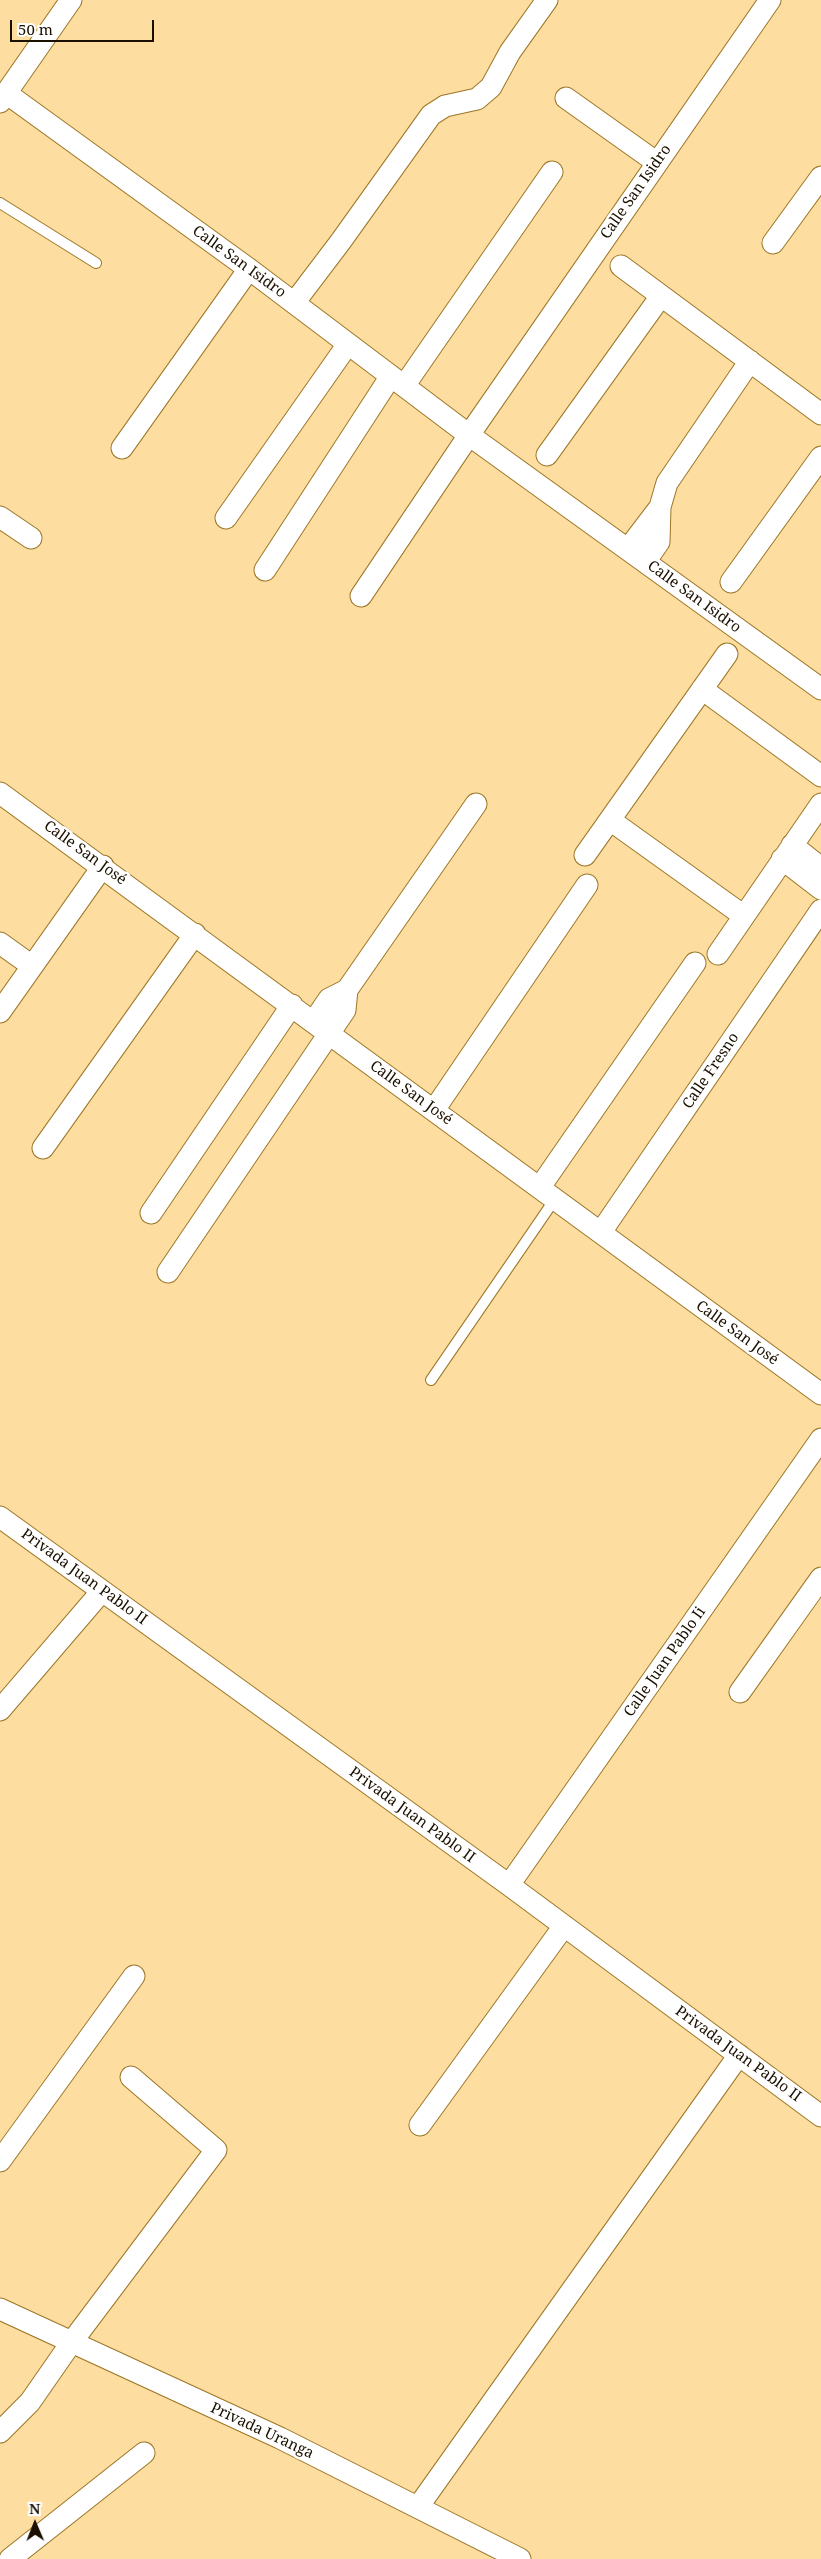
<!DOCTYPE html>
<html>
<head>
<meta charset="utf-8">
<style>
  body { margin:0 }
  #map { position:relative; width:821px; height:2559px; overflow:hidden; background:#fddda0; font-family:"Noto Serif",serif }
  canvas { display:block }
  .north { position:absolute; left:10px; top:2499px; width:50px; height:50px; -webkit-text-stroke:4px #fff; paint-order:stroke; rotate:359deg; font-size:14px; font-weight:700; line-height:20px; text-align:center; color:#1b1000 }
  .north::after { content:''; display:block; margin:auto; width:18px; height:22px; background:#1b1000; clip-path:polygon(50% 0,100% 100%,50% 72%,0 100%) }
  .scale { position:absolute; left:10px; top:20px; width:144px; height:22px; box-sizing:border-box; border:2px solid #1b1000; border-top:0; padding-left:6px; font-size:15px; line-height:18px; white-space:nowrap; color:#1b1000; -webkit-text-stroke:4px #fff; paint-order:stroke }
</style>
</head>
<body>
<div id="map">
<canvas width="821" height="2559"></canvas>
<div class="north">N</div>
<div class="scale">50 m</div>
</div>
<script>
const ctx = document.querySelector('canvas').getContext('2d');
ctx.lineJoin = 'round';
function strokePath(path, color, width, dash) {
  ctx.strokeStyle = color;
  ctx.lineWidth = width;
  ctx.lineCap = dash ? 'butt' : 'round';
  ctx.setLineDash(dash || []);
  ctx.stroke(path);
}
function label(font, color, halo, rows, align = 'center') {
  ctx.font = font + ' "Noto Serif",serif';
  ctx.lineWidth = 5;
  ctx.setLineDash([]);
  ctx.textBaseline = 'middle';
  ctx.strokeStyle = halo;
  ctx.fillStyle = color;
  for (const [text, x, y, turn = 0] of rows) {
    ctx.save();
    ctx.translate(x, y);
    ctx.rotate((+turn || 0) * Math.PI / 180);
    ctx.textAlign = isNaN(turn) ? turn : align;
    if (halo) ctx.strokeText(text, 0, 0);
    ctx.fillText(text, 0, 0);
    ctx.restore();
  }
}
const lane = new Path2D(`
  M0 203 96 263
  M431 1380 555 1199`);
const street = new Path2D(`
  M6 93 249 269 469 435 821 689
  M566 98 656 162
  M0 102 71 0
  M773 243 821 177
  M621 266 821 414
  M294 303 341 241 431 115 445 106 477 99 491 87 510 52 547 0
  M404 386 552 172
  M122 448 249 269
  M547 455 661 296
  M0 517 31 538
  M226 518 348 344
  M628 549 660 507
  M645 562 659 542 660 507 667 483 750 361
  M265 570 391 376
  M731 582 821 457
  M361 596 469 435 770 0
  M702 689 821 776
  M0 793 821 1394
  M610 820 744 916
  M792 845 821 868
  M585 855 727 654
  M782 859 821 889
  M0 943 32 966
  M718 954 821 804
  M0 1012 103 866
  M314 1021 329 999 347 990 476 804
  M434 1110 587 885
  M43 1148 195 934
  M540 1187 695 963
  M151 1213 292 1005
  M601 1232 821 910
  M168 1272 345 1010 347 990
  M0 1517 509 1885 821 2116
  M740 1692 821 1578
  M0 1710 102 1591
  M509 1885 821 1439
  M420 2125 564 1926
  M0 2161 134 1976
  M0 2309 280 2438 520 2559
  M0 2432 30 2402 71 2343 216 2150 131 2077
  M418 2507 739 2055
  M10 2559 144 2453`);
strokePath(lane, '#9c7726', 12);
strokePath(street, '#9c7726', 23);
strokePath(lane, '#fff', 10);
strokePath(street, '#fff', 21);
label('15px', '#1b1000', '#fff', [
  ["Calle San Isidro",636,192,-55],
  ["Calle San Isidro",239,262,36],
  ["Calle San Isidro",694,597,36],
  ["Calle San José",85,853,36],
  ["Calle Fresno",711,1071,-56],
  ["Calle San José",411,1093,36],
  ["Calle San José",737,1333,36],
  ["Privada Juan Pablo II",84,1577,36],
  ["Calle Juan Pablo Ii",665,1662,-55],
  ["Privada Juan Pablo II",412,1815,36],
  ["Privada Juan Pablo II",738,2054,36],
  ["Privada Uranga",262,2431,25]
]);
</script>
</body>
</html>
